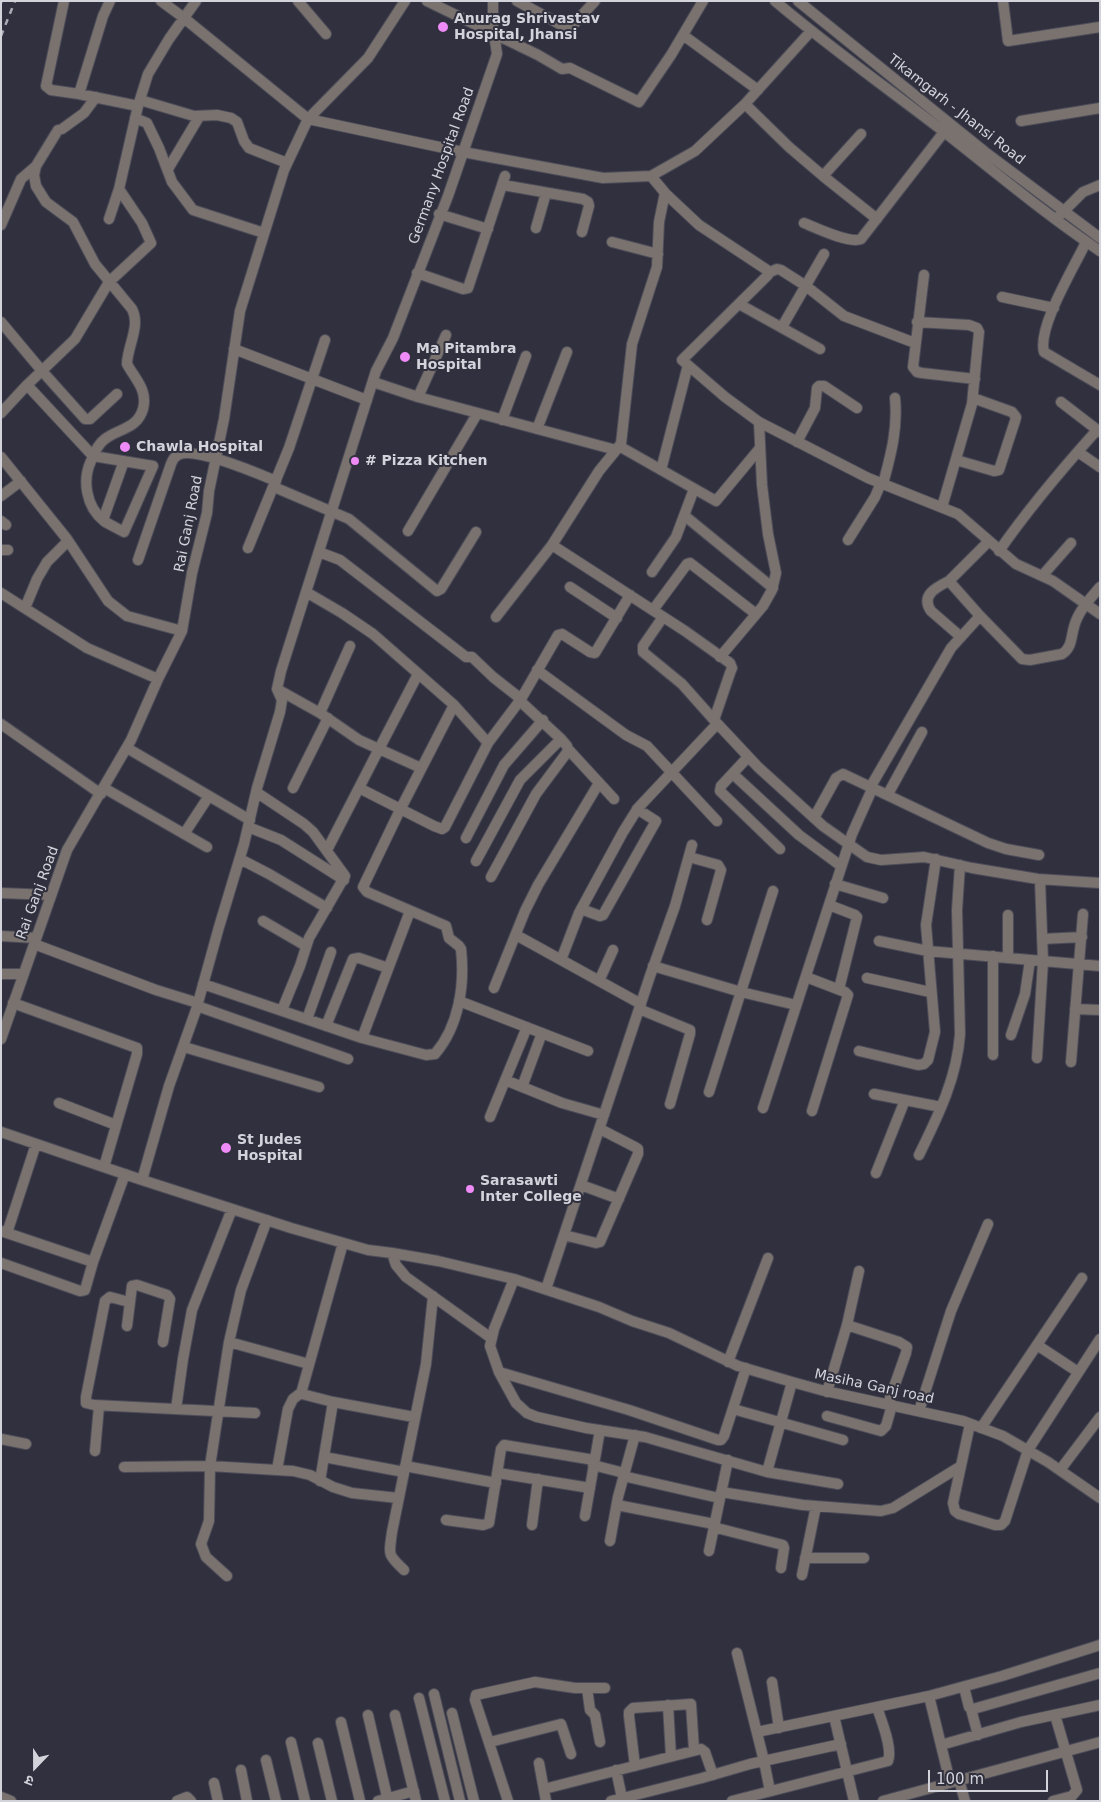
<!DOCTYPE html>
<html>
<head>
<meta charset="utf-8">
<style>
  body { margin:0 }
  #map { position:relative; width:1101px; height:1802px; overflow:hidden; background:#30303e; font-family:"DejaVu Sans","Noto Sans Devanagari",sans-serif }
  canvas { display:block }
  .frame { position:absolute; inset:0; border:2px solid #d3d3dc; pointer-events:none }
  .north { position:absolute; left:10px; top:1742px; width:50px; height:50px; -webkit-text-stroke:4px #30303e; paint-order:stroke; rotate:202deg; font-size:14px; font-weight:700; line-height:20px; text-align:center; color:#d3d3dc }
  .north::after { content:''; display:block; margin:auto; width:18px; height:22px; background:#d3d3dc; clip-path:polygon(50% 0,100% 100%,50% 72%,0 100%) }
  .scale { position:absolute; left:928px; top:1770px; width:120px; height:22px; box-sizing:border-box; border:2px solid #d3d3dc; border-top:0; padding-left:6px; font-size:15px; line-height:18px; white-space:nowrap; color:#d3d3dc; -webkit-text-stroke:4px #30303e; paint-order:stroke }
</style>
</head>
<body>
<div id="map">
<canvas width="1101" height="1802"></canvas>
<div class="frame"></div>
<div class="north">उ</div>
<div class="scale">100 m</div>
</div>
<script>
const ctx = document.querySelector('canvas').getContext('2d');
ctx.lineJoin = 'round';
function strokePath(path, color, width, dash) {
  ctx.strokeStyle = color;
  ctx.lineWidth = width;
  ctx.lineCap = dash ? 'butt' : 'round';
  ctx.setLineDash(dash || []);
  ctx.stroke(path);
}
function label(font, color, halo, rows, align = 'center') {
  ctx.font = font + ' "DejaVu Sans",sans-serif';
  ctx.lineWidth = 4;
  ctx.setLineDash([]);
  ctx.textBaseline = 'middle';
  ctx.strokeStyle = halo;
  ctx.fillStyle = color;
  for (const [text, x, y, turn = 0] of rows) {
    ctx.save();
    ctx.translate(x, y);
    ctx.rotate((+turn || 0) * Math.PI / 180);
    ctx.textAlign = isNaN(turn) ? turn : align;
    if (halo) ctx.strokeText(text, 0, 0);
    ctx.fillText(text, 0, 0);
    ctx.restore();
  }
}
const minor = new Path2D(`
  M64 1 46 86 51 90 79 94
  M110 1 103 16 79 94 138 106
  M161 1 184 18 308 119 463 152 603 178 651 176 695 151 745 104 811 31
  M298 1 326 34
  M427 1 538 55 562 69 570 68 576 71 639 102 671 55 703 1
  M517 1 567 28 572 26 595 1
  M775 1C829 47 887 88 943 131 995 172 1045 214 1100 251
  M798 1 985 152 1100 238
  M1003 1 1008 41 1100 27
  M683 35 758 90
  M140 100 194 116 217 115 231 118 237 122 244 141 249 148 287 163
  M745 104 789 147 823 176 877 219
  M135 118 147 123 159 148 172 182 193 210 264 233
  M1021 121 1100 108
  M168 169 199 117
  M651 176 666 194 699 225 767 270 768 275 682 360 725 397 759 422 868 478 958 514 1016 564 1053 581 1100 614
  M823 176 861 134
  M503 185 583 199 588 202 589 206 582 232
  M439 214 488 229
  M1059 216 1083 192 1100 185
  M109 219 119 189
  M804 223C816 228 850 244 861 239L944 132
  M1 225 21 179 36 166
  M536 228 546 193
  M612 242 658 254
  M1086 242C1075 266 1037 327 1044 352L1100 385
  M417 273 463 289 468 288 505 176
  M768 273 777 269 781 270 806 286 844 316 915 343
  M924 275 913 367 917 372 922 373 975 379
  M1002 297 1054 308
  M739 304 820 349
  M1 322 42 371 85 419H90L117 394
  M917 322 969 325 977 328 979 332 972 404 942 507
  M782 327 824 254
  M234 349 367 400
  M373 382 418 397 616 450
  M27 385 93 456 153 466 124 532C117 528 110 525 104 521 86 507 82 480 91 461 94 453 98 444 105 439 120 428 137 429 143 409 148 390 135 379 127 364 127 347 141 326 132 309L95 264 73 222 46 202 36 186 34 175 36 166 58 130 62 129 84 113 96 97
  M418 397 446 335
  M1061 402 1100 432
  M1 413 27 385 75 339 109 282 151 243 142 223 119 189 138 106 148 74 169 39 196 1
  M502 420 526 356
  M537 429 567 352
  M797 442 815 408 817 388 819 386H824L857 408
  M619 446 716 501 760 448
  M1078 452 1100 467
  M1 457 67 539 108 601 127 616 182 631
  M956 460 994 471 999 470 1015 421 1016 417 1012 412 973 398
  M661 470 688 365
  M883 484C891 454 898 429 895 398
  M274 487 349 519 437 591 441 589 476 532
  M1 496 21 481
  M685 516 773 588
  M103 520 124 461
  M1 521 6 525
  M408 531 477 414
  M848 540 875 497 881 483
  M989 541 949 581 980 616 1022 659 1030 660 1062 654C1072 648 1071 637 1074 627 1078 611 1090 599 1100 587
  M552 545 685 631 730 663 732 668 730 673 714 720
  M248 548 289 448 325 340
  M1 550H8
  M999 551C1029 508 1062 469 1097 430
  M319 552 340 560 466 657H472L493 677 521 699
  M138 560 171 464C172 461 174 457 178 455 194 446 259 474 276 481
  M652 572 676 537 694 489
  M1042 576 1071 543
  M949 581C937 587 920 595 931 611L961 637
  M570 587 617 618
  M1 593 87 648 158 679
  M25 608 37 579 47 562 68 541
  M653 610 687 564 690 563 756 614
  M496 617 552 545 599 471 621 444 632 344 657 267 659 222 665 193
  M663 617 643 646V652L682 684 714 720 758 767 823 826 867 857 881 860 924 857 972 868 1038 879 1100 883
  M720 657 763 606 772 590 776 573 768 534 762 485 759 422
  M537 670 626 735 647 746 717 821
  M418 674 379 749 421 768
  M277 689 320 713 359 740 379 749 327 850
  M454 705 488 743
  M320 713 350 646
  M1 724 101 794
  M127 748 250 820
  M568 749 614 799
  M748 757 721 786 720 791 780 849
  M733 774 799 835 841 866
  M871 786 951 648 980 616
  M104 788 207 847
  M293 788 328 718
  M359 788 434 826 442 829 445 827 488 743 521 699 558 635 562 634 590 652 595 653 630 595
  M256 792 304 824 313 832 345 876 309 938 300 966 282 1010
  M888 794 922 732
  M814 818 836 778 843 774 988 843 1006 849 1039 855
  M248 827 281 840 344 880
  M184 834 209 796
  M466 838 504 765 543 720
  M689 857 718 865 721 870 707 920
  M240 859 269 874 327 908
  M476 861 520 780 561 739
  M491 877 536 794 568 751 567 746 561 739 519 700
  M835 884 883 898
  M1 893 51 895
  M829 905 855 915 857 917 839 989
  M581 909 600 916 603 915 656 821 637 809
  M1008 915V958
  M263 921 306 946
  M516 935 641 1004
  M1 936 36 938
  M1042 939 1082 937
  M879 941 928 951 1100 966
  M34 944 156 990 198 1003
  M993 956V1055
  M561 960 579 913 623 832 638 808 717 724
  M653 966 741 992 796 1005
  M1 974H23
  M806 977 845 992 848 995 812 1111
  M867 978 930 992
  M599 981 613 950
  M203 984 362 1038 426 1055 435 1054C459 1026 465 985 461 949L459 946 449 938 446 926 367 892 363 887 400 810 454 705 373 634 342 613 306 592
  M494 988 525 911 538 885 599 783
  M459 1001 588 1051
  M13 1003 137 1048V1054L104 1167
  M197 1006 348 1059
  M639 1009 690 1030V1034L670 1104
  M1075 1009 1100 1010
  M307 1019 331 952
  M326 1026 353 959 359 958 388 968
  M1011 1035 1025 994 1030 960
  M362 1038 410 911
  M1 1039 67 850 131 740 158 679 182 631 192 573 207 513 209 491 224 419 240 311 284 170 308 119 368 58 405 1
  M184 1047 319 1087
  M859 1051 918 1065 924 1064 928 1060 935 1032 926 925 936 859
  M1037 1058 1043 961 1040 880
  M1071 1062 1083 914
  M505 1080 562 1103 604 1115
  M522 1087 542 1033
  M709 1092 773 891
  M874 1094 941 1107
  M59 1103 116 1125
  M763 1108 852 834 873 787
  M490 1117 527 1027
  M1 1132 142 1180 169 1086 196 1010 219 927 244 844 257 788 280 712 282 700 277 689 281 671 376 371 393 338 448 196 497 54 493 27V1
  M919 1155C938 1116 957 1078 960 1034L957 910 960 865
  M876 1173 905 1100
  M142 1180 291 1228 368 1250 392 1253 438 1261 514 1279 599 1307 632 1321 669 1333 738 1366 792 1382 821 1390 963 1421 1003 1436 1048 1462 1100 1498
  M581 1185 619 1199
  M1 1231 93 1262
  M7 1233 36 1144
  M564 1235 596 1243 600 1242 638 1154V1149L635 1147 600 1129
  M343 1243 302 1390V1394L333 1402 414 1417
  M392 1253 396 1265 406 1277 491 1338
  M1 1263 80 1291 85 1290 93 1262 125 1174
  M514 1279 494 1329 490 1346 499 1372 516 1403 527 1413 537 1417 586 1428 645 1437 767 1472 838 1484
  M546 1289 650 976 675 906 692 845
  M129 1302 110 1297 105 1301 86 1397V1403L94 1405 255 1413
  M847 1325 899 1342 907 1347 906 1353 888 1404
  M127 1326 132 1286 137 1285 167 1295 170 1299 163 1342
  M229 1342 309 1364
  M1037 1345 1078 1372
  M728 1362 768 1258
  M499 1372 629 1410 718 1440H721L724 1436 746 1368
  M827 1392 847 1325 859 1271
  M176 1409 183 1359 192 1310 232 1209
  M733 1409 843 1440
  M919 1411 951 1311 988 1224
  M827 1416 881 1431 886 1426 892 1405
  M970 1424 953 1503 955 1511 959 1514 995 1525H1001L1005 1521 1028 1450 1100 1339
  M981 1428 1082 1278
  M1 1439 26 1444
  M95 1451 99 1406
  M324 1457 404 1472
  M593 1465 624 1473
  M405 1466 496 1483
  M124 1467 210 1466 293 1471 310 1475 333 1487 352 1493 398 1498
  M277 1470 288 1409 293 1399 302 1392
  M1060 1470 1100 1417
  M767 1472 792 1382
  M498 1473 590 1488
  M623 1476 719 1498
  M320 1481 333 1402
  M721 1492 803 1505 881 1511 893 1508 961 1466
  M617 1505 714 1524
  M585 1516 600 1430
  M446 1520 483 1525 489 1523 501 1449 504 1445 594 1460
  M532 1525 538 1479
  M713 1527 783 1545 784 1548 781 1568
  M610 1541 618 1497 635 1435
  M709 1551 728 1460
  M805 1558H864
  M404 1570C387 1554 389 1555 392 1532L426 1364 433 1296
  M802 1575 816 1506
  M227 1576 206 1557 201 1544 209 1521 210 1466 229 1342 241 1290 267 1220
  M737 1653 764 1761 770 1791
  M772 1682 779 1728
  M964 1687 969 1707 973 1709 1100 1673
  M587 1688 590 1710 595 1715 600 1742
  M434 1694 460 1801
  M929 1696 950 1782
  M419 1698 445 1801
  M668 1705 671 1756
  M971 1709 978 1735
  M452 1713 474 1801
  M368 1715 388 1801
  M395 1715 416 1801
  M834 1716 854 1801
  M341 1722 360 1801
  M757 1732 929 1696 1002 1676 1100 1645
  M291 1742 305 1801
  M490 1742 561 1724 571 1754
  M318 1743 332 1801
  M941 1745 1021 1722 1100 1705
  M266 1760 276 1801
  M539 1763 546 1801
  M635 1766 629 1716V1712L633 1708 691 1704 694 1750
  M241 1770 247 1801
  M616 1770 622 1798
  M959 1780 965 1801
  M214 1783 218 1801
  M544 1789 701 1749 705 1752 713 1775
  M1 1797 11 1801
  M177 1801 187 1797 191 1801
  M378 1801 414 1791
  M508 1801 475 1700 476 1695 535 1682 575 1688H605
  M611 1801 702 1778 750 1764 841 1744
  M732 1801 888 1761C893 1748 881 1720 877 1707
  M883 1801 1100 1742
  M1053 1801 1072 1796 1077 1790 1055 1715`);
strokePath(minor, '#4d4d5a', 12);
strokePath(minor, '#7a726e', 10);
strokePath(new Path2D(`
  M1 2 2 1
  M1 36 15 1`), '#acacb6', 2.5, [6, 6]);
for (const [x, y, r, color] of [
  [443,27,6,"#ef8bf7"],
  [405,357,6,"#ef8bf7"],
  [125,447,6,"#ef8bf7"],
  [355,461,5,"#ef8bf7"],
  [226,1148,6,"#ef8bf7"],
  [470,1189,5,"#ef8bf7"]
]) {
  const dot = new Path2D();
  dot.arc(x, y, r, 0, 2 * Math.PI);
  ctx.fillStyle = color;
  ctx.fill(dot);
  strokePath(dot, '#30303e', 2);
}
label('bold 14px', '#d3d3dc', '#30303e', [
  ["Anurag Shrivastav",454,19],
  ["Hospital, Jhansi",454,35],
  ["Ma Pitambra",416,349],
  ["Hospital",416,365],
  ["Chawla Hospital",136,447],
  ["# Pizza Kitchen",365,461],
  ["St Judes",237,1140],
  ["Hospital",237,1156],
  ["Sarasawti",480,1181],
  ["Inter College",480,1197]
], 'left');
label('14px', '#d3d3dc', '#30303e', [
  ["Tikamgarh - Jhansi Road",956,110,38],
  ["Germany Hospital Road",442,166,-70],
  ["Rai Ganj Road",189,524,-79],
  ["Rai Ganj Road",38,893,-70],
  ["Masiha Ganj road",874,1387,12]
]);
</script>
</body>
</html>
